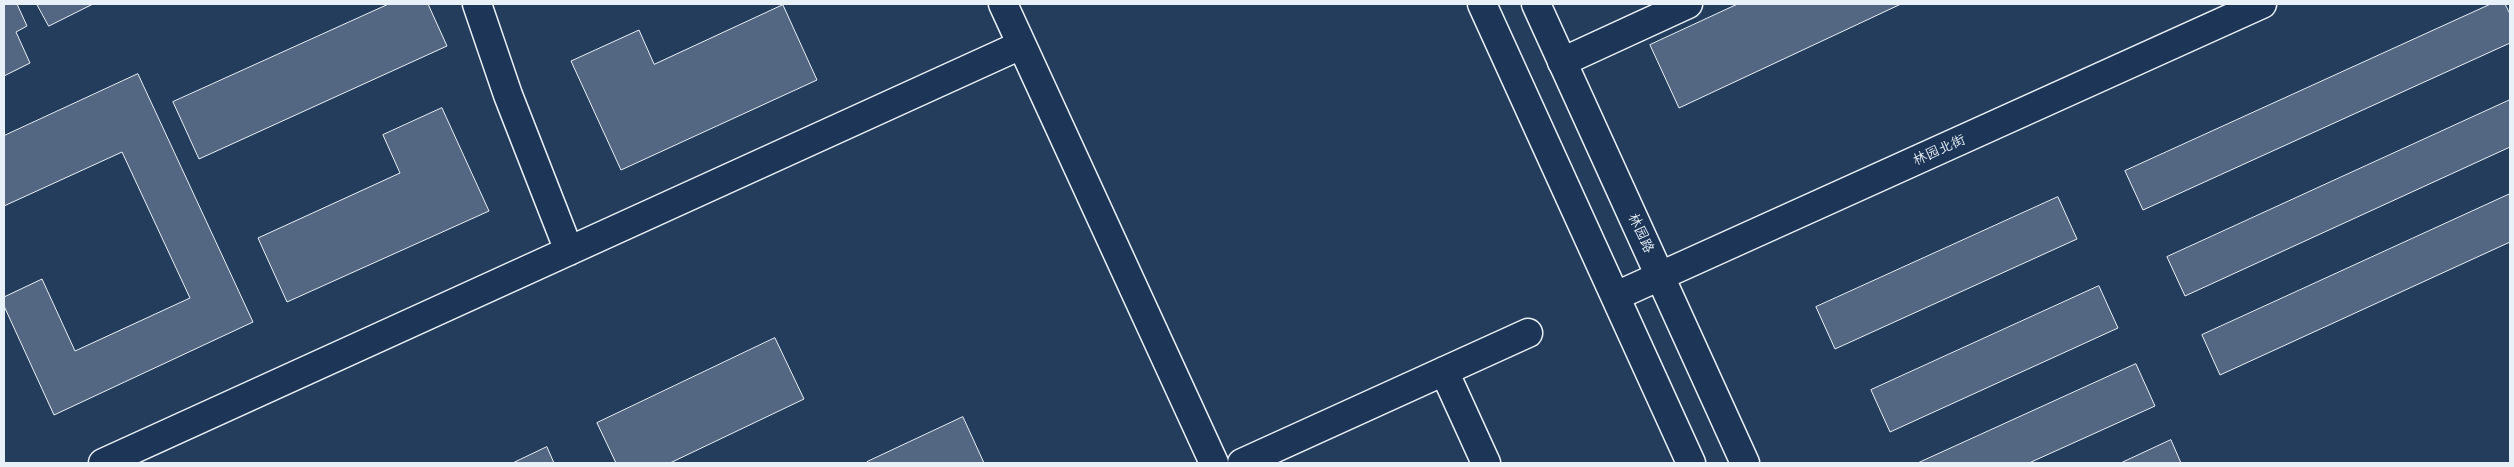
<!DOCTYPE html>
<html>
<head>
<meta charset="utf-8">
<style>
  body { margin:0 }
  #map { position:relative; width:2514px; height:467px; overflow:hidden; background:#253d5d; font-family:Mali,sans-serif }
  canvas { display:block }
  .frame { position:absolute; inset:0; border:5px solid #e8f1f8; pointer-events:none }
</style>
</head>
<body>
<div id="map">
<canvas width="2514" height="467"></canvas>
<div class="frame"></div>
</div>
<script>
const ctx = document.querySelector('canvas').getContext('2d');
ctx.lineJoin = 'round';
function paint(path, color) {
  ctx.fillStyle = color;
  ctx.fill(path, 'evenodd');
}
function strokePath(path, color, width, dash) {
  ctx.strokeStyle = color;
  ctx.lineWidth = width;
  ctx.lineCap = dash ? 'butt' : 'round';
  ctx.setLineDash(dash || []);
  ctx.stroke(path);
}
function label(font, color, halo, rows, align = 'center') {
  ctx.font = font + ' Mali,"LXGW WenKai TC",sans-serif';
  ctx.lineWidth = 4;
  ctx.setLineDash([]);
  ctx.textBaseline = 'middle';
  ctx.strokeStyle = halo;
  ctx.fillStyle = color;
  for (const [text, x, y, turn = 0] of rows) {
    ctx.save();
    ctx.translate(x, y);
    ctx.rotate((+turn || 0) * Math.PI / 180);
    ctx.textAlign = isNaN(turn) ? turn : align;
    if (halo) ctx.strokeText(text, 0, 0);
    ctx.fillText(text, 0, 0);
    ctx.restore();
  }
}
const building = new Path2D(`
  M4 4H17L27 26 16 32 30 63 4 76Z
  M37 4H93L49 26Z
  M389 4H428L447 46 199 159 173 102Z
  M1738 4H1901L1679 108 1650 45Z
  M2491 4H2505L2510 14V43L2143 210 2125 171Z
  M783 5 817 80 621 170 571 61 639 30 654 64Z
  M138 74 253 322 54 415 4 306V297L42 279 75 351 190 298 122 152 4 206V136Z
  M2510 100V147L2185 296 2167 257Z
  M442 108 489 211 287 302 258 238 400 173 383 135Z
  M2510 194V242L2220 375 2202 335Z
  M2058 197 2077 239 1835 349 1816 307Z
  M2099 286 2118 328 1890 432 1871 390Z
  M775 338 804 399 670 463H616L597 423Z
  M2136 364 2155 406 2029 463H1918Z
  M963 417 984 463H867V462Z
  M2171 440 2181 463H2121Z
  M547 447 554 463H513Z`);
paint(building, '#536782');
strokePath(building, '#e8f1f8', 1);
const minor = new Path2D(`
  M477 4 508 95 569 251
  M1003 4 1214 463
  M1562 62 1688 4
  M1616 296 2262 4
  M1444 371 1486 463
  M103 463 1021 45
  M1242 463 1528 333`);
const major = new Path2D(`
  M1482 4 1691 463
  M1536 4 1745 463`);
strokePath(minor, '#e8f1f8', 31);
strokePath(major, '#e8f1f8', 31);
strokePath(minor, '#1d3557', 28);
strokePath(major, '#1d3557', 28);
label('14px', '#e8f1f8', '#1d3557', [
  ["林园北街",1939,150,-24],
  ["林园路",1641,233,65]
]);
</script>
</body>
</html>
